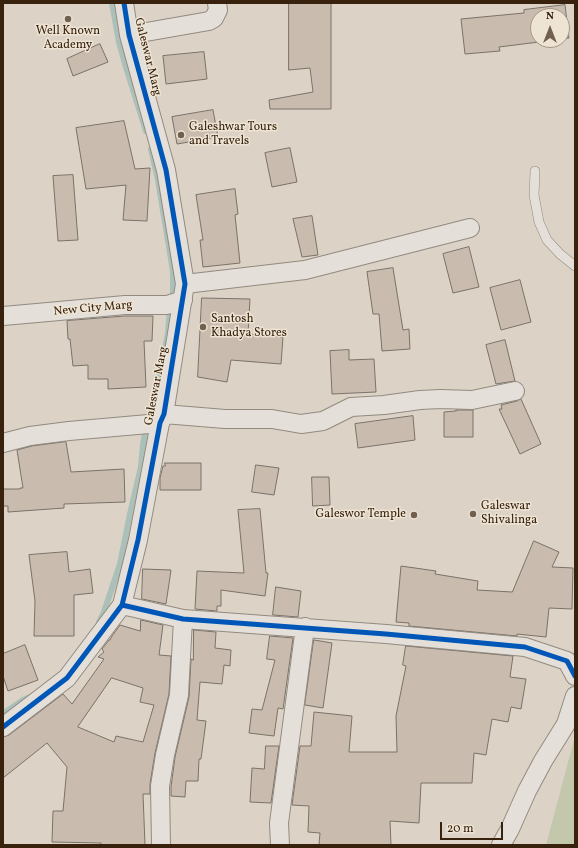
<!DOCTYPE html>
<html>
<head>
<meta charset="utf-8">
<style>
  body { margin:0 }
  #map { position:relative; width:578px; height:848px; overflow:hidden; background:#dcd3c6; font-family:Vollkorn,serif }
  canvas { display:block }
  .frame { position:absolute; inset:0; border:4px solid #38220e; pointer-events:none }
  .north { position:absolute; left:530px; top:8px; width:40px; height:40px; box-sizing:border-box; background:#eee4d4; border:1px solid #a59685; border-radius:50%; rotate:0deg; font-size:11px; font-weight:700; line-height:16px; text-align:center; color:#38220e }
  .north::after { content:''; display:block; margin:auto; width:14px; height:18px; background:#71604e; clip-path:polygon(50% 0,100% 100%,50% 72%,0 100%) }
  .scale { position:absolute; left:440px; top:822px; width:63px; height:18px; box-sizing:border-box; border:2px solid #38220e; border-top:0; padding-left:5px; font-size:12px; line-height:14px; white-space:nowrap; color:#38220e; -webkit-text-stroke:3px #eee4d4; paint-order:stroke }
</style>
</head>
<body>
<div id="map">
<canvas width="578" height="848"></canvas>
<div class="frame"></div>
<div class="north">N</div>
<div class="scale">20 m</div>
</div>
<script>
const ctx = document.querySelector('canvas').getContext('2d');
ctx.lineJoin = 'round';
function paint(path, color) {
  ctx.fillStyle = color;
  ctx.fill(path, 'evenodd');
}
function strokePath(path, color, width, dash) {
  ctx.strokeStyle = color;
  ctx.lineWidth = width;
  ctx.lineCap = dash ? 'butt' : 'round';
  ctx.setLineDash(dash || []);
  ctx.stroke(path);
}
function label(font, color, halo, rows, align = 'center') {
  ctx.font = font + ' Vollkorn,serif';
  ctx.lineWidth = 3;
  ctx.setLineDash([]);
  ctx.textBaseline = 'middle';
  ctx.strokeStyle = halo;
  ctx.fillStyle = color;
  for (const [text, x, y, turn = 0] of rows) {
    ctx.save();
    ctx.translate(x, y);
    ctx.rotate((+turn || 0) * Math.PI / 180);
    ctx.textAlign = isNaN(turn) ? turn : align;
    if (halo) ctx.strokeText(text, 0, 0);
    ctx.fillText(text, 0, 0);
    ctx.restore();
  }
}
paint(new Path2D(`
  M575 736V845H546Z`), '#c3c7ac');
strokePath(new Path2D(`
  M112 3 119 42 125 64 146 131
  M151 149 158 180 173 271V294
  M150 412 159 379 168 333 170 308
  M99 622 104 612 120 564 130 514 141 467 143 445 146 426
  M3 714 23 700 30 697`), '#abc0b9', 6);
const building = new Path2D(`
  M289 3H331V109H270L269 100 313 92 310 68 289 70Z
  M565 5 569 38 562 39V16H538V40H555L499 47 500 51 465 54 461 19 524 13V10Z
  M100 44 108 62 73 76 67 59Z
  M204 52 207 79 166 84 163 56Z
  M213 110 218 137 177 144 172 117Z
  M124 121 135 169 150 168 147 221 123 220 126 185 86 189 76 128Z
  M290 148 297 182 272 187 265 153Z
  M73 175 78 240 58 241 53 176Z
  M235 189 238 214 235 215 240 263 203 267 200 240H203L196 195Z
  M312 216 318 255 302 257 293 219Z
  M469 247 479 287 453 293 443 254Z
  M393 268 403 330 409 329 410 349 382 351 379 314H373L367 272Z
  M520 280 531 322 501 330 490 288Z
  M202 298 250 299 248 334 283 337 281 364 231 360 227 382 198 377Z
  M125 316H153L152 341H144L146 387 108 389V379H88V365L73 366 70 339H68L67 321Z
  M505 340 515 381 496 384 486 345Z
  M349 350V360L374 359 376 392 332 394 330 351Z
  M521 399 541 444 520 454 499 409H502L501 405 517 401Z
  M456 410H473V437H444V412L456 411Z
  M413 416 415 440 358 448 355 424Z
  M66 442 71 472 124 469 125 502 64 504V508L8 512V506H3V489H20V488H23L17 450 32 446Z
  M165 463H201V490H160V478L163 466H165Z
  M256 465 279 468 274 495 252 492Z
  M312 477H329L330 505 313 506Z
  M260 509 266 573H268L265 596 221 590V606H217V611L195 609 197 571 244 573 238 510Z
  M534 541 559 552 552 567 573 568 572 609 549 608 546 637 517 634V636L409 626V623L396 622 401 566 436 571 435 574 478 581 477 590 512 592Z
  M67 552 69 572 90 569 93 593 74 595V636H34L35 601 29 555Z
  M143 569 171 570 166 604 142 599Z
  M276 587 301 591 298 617 273 615Z
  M141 620 163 625 159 655 171 656 169 694 155 753 150 784V794H143L145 845H101V843L52 842 53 811H63L67 767 47 743 3 778V737L9 735 63 694 72 704 104 659 98 657 104 652 102 649 109 640H110L112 636 120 625 140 631ZM112 678 143 688 140 702 154 705 143 742 116 736 114 742 78 727Z
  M194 630 216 632 215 648 231 650 230 666 224 665 222 684 200 682 197 720 206 721 201 759H199L198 781H186L185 797 171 796V787L175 757 189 697 191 659 193 660Z
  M270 636 293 638 284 702 283 709 278 708 274 736 249 733 252 709 262 710 275 660 267 659Z
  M314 640 332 643 323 708 305 705Z
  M25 645 38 680 8 691 3 676V654Z
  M406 646 513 656 510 677 526 679 521 709 511 707 508 722 492 719 486 755 474 753 472 783H421L419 823 390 821 391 845H319L320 833 308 832 309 806 292 805 300 746H311L314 712 352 716 349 752H397L396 716 406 666 403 665Z
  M266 746H279L271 803 250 802 252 768 264 769Z`);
paint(building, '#cabbaf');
strokePath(building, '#7a7268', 1);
const lane = new Path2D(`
  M535 171 534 195 539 222 547 240 560 254 575 266`);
const street = new Path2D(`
  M129 35 209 21 214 18 218 10 217 3
  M185 284 305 270 470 228
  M3 316 37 313 125 305H167L183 300
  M164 414 225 419H272L301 424 323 421 351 407 384 405 420 400 440 399 472 400 515 391
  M3 443 30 436 69 431 160 423
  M122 605 183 619 386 634 525 647 567 661 575 676
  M3 727 67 678 122 605 138 540 160 423 164 414 185 284 166 170 129 35 124 3
  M161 845 160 786 165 755 179 695 183 619
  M280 845 279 823 305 627
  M501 845 510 829 527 791 543 761 566 724 575 696`);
strokePath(lane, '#928a80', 10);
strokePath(street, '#928a80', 20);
strokePath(lane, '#e4e0d9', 9);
strokePath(street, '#e4e0d9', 18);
strokePath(new Path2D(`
  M122 605 183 619 386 634 525 647 567 661 575 676
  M3 727 67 678 122 605 138 540 160 423 164 414 185 284 166 170 129 35 124 3`), '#0057b8', 5);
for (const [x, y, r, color] of [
  [68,19,4,"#71604e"],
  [181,135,4,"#71604e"],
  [203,327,4,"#71604e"],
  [473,514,4,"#71604e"],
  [414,515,4,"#71604e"]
]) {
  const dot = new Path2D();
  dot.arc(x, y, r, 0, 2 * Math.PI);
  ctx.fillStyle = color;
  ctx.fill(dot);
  strokePath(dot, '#eee4d4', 1.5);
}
label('12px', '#38220e', '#eee4d4', [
  ["Well Known",68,32,"center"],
  ["Academy",68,46,"center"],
  ["Galeshwar Tours",189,128],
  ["and Travels",189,142],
  ["Santosh",211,320],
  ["Khadya Stores",211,334],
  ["Galeswar",481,507],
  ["Shivalinga",481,521],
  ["Galeswor Temple",406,515,"right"]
], 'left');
label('12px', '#38220e', '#eee4d4', [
  ["Galeswar Marg",147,57,76],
  ["New City Marg",93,309,-5],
  ["Galeswar Marg",157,386,-79]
]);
</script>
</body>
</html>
